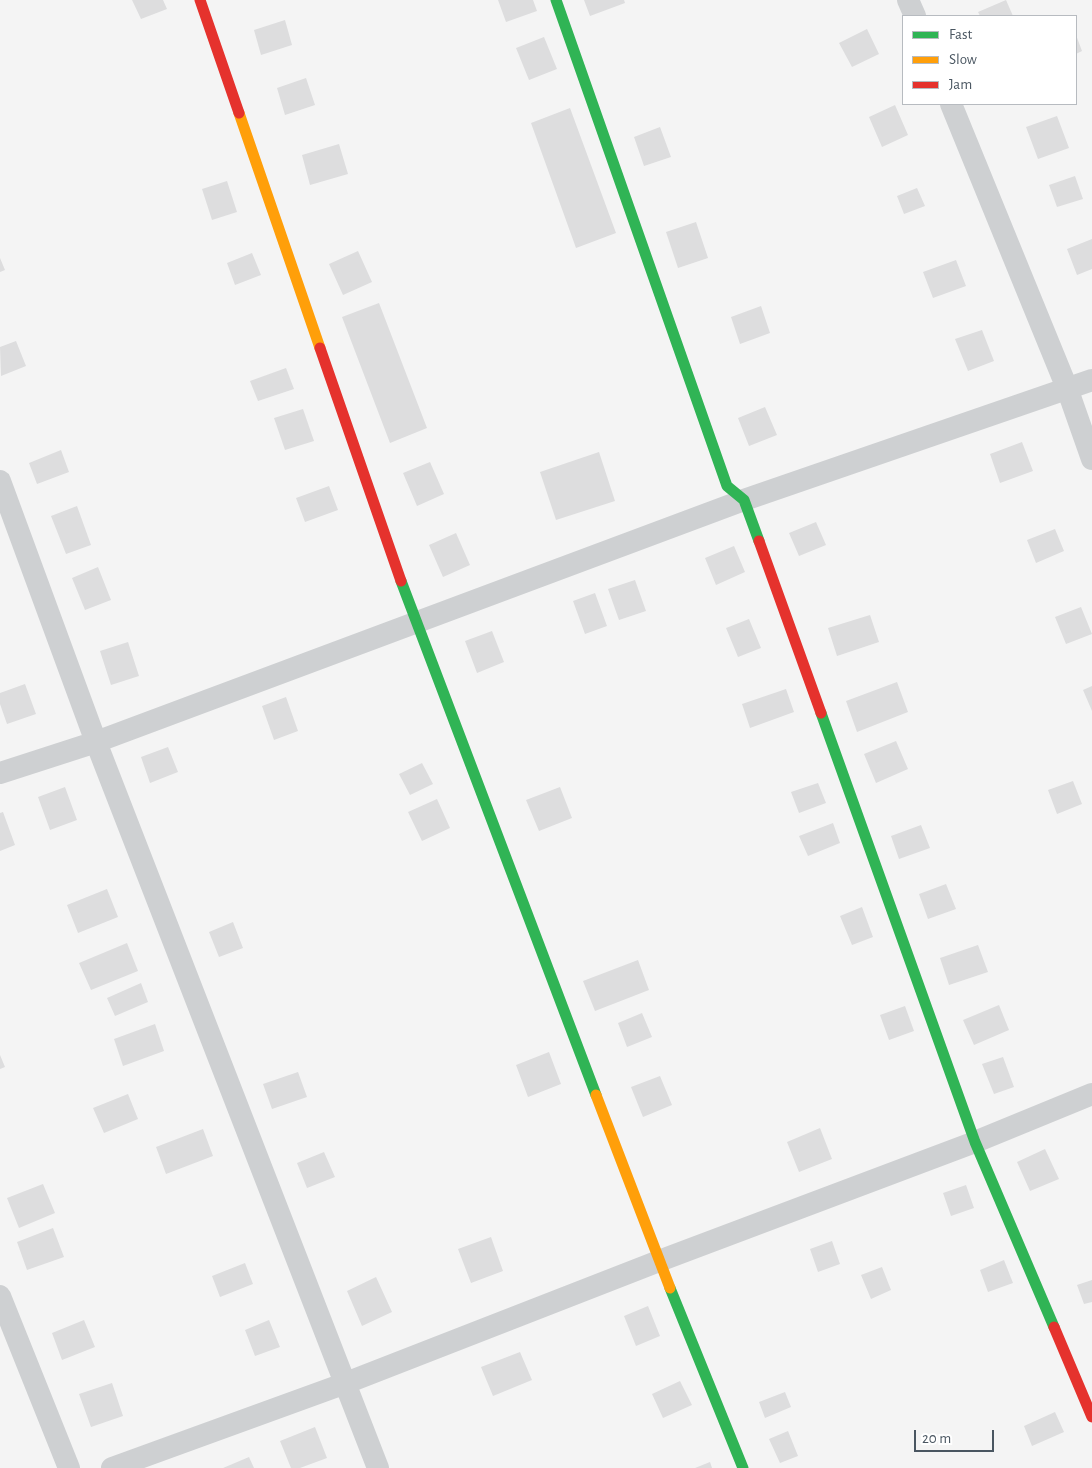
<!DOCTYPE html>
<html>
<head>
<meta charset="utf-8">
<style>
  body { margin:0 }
  #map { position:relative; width:1092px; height:1468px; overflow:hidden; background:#f4f4f4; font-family:"Alegreya Sans",sans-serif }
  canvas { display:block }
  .legend { position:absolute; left:902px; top:15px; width:175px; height:90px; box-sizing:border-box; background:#fff; border:1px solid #b7bbc0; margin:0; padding:6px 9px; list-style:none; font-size:15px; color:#4a5661 }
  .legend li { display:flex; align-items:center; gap:10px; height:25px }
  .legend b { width:25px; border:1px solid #b7bbc0 }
  .scale { position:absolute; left:914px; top:1430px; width:80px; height:22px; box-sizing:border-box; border:2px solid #4a5661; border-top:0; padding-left:6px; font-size:15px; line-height:18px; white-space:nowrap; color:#4a5661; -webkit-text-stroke:4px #fff; paint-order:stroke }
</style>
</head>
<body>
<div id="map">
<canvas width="1092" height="1468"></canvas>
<ul class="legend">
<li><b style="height:6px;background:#30b455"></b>Fast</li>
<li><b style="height:6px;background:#ff9f0a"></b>Slow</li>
<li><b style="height:6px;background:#e5322d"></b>Jam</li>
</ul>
<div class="scale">20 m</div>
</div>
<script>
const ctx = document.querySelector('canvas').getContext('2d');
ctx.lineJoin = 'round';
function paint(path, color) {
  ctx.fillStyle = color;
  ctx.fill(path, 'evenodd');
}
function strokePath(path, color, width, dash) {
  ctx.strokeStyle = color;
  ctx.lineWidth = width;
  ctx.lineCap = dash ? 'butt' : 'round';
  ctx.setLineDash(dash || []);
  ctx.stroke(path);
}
paint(new Path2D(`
  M132 0H163L167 9 141 19Z
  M498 0H533L537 11 506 22Z
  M584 0H624L625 3 590 16Z
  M1006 0 1013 16H980L978 12Z
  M285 20 292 45 261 55 254 30Z
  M867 29 879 54 852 67 839 43Z
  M1076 35 1082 51 1076 54Z
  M544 37 557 69 529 80 516 48Z
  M306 78 315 105 285 115 277 88Z
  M895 105 908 135 882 147 869 117Z
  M570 108 616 233 576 248 531 123Z
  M1057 116 1069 148 1038 159 1026 127Z
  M660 127 671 157 644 166 634 137Z
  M339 144 348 174 310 185 302 155Z
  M1075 176 1083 199 1057 207 1049 185Z
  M227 181 237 212 212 220 202 189Z
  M917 188 925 206 904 214 897 196Z
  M696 222 708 258 678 268 666 232Z
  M1092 239V269L1077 275 1067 249Z
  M358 251 372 282 343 295 329 264Z
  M252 253 261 275 235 285 227 263Z
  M0 258 5 270 0 272Z
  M956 260 966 286 933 298 923 272Z
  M379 303 427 428 390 443 342 317Z
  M761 306 770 333 740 344 731 317Z
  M982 330 994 361 968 371 955 339Z
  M16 341 26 366 1 376 0 347Z
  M286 368 294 389 258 401 250 381Z
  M765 407 777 435 749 446 738 418Z
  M303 409 314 441 285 450 274 418Z
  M1022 442 1033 471 1000 483 990 454Z
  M61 450 69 472 37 484 29 463Z
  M599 452 615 501 556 520 540 472Z
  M430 462 444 494 417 506 403 473Z
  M329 486 338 510 305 522 296 498Z
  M77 506 91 545 66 554 51 516Z
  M816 522 826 545 799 556 789 533Z
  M1055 529 1064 551 1036 563 1027 540Z
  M456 533 470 565 443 577 429 545Z
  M734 546 745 572 716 585 705 558Z
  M98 567 111 600 85 610 72 578Z
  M635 580 646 611 619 620 608 589Z
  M595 593 607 626 585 634 573 601Z
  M1081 607 1092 634 1066 644 1055 617Z
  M870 615 879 642 837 656 828 628Z
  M749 619 761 648 738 657 726 628Z
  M492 631 504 662 477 673 465 641Z
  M128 642 139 676 111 685 100 651Z
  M897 682 908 712 857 732 846 701Z
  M25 684 36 714 7 724 0 704V693Z
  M1092 686V711L1083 690Z
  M786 689 794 712 750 728 742 704Z
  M286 697 298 731 274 740 262 706Z
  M896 741 908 769 876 783 864 754Z
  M168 747 178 772 150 783 141 757Z
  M422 763 433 784 410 795 399 774Z
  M1073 781 1082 804 1057 814 1048 790Z
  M818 783 826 803 799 813 791 792Z
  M65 787 77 820 50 830 38 797Z
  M560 787 572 818 539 831 526 800Z
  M437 799 450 828 422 841 408 812Z
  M3 812 15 845 0 851V813Z
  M833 823 840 843 808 856 799 836Z
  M921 825 930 848 899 859 891 836Z
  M946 884 956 909 928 919 919 894Z
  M107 889 118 917 78 933 67 905Z
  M862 907 873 937 852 945 840 916Z
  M233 922 243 948 219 957 209 932Z
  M127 943 138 971 91 990 79 963Z
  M978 945 988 972 949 985 940 958Z
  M638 960 649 990 595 1011 583 981Z
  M141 983 148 1002 115 1016 107 998Z
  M999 1005 1009 1030 974 1045 963 1020Z
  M905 1006 914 1031 889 1040 880 1015Z
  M642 1013 652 1037 627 1047 618 1023Z
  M155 1024 164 1051 123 1066 114 1039Z
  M549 1052 561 1084 528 1097 516 1065Z
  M0 1055 5 1067 0 1069Z
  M1003 1057 1014 1087 994 1094 982 1064Z
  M298 1072 307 1097 272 1109 263 1084Z
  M660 1076 672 1105 643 1117 631 1087Z
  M128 1094 138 1119 104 1133 93 1108Z
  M820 1128 832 1159 799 1172 787 1142Z
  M203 1129 213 1156 166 1174 156 1147Z
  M1045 1149 1059 1179 1030 1191 1017 1162Z
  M324 1152 335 1177 307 1188 297 1163Z
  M43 1184 55 1213 19 1228 7 1198Z
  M966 1185 974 1208 951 1216 943 1193Z
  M53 1228 64 1257 27 1270 17 1242Z
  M491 1237 503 1271 471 1283 458 1249Z
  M832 1241 840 1264 818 1272 810 1249Z
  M1004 1260 1013 1283 988 1292 980 1270Z
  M245 1263 253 1284 220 1297 212 1276Z
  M882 1267 891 1290 871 1299 861 1275Z
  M376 1277 392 1312 362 1326 347 1291Z
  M1092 1280V1302L1084 1304 1077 1285Z
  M648 1306 660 1336 636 1346 624 1316Z
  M84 1320 95 1347 62 1360 52 1333Z
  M269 1320 280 1347 255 1356 245 1330Z
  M520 1352 532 1380 493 1396 481 1367Z
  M680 1381 692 1405 663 1418 652 1394Z
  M112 1383 123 1416 91 1427 79 1394Z
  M785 1392 791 1407 765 1418 759 1402Z
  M1055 1412 1064 1432 1032 1446 1024 1426Z
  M315 1427 327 1458 300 1468H291L280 1441Z
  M788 1431 798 1456 780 1463 769 1439Z
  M249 1457 254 1468H223Z
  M710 1462 712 1468H695Z`), '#ddddde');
strokePath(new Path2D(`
  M908 0 915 16
  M951 104 1067 388 1092 459
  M0 481 96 742 378 1468
  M0 773 96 742 744 500 1092 380
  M0 1296 69 1468
  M112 1468 346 1383 659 1261 975 1142 1092 1094`), '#ced0d2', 22);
strokePath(new Path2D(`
  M556 0 727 486 744 500 759 541
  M401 581 596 1095
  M821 713 975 1142 1054 1327
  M670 1288 743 1468`), '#30b455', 11);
strokePath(new Path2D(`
  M239 113 320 348
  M596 1095 670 1288`), '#ff9f0a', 11);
strokePath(new Path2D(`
  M200 0 239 113
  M320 348 401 581
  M759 541 821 713
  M1054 1327 1092 1417`), '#e5322d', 11);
</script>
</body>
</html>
